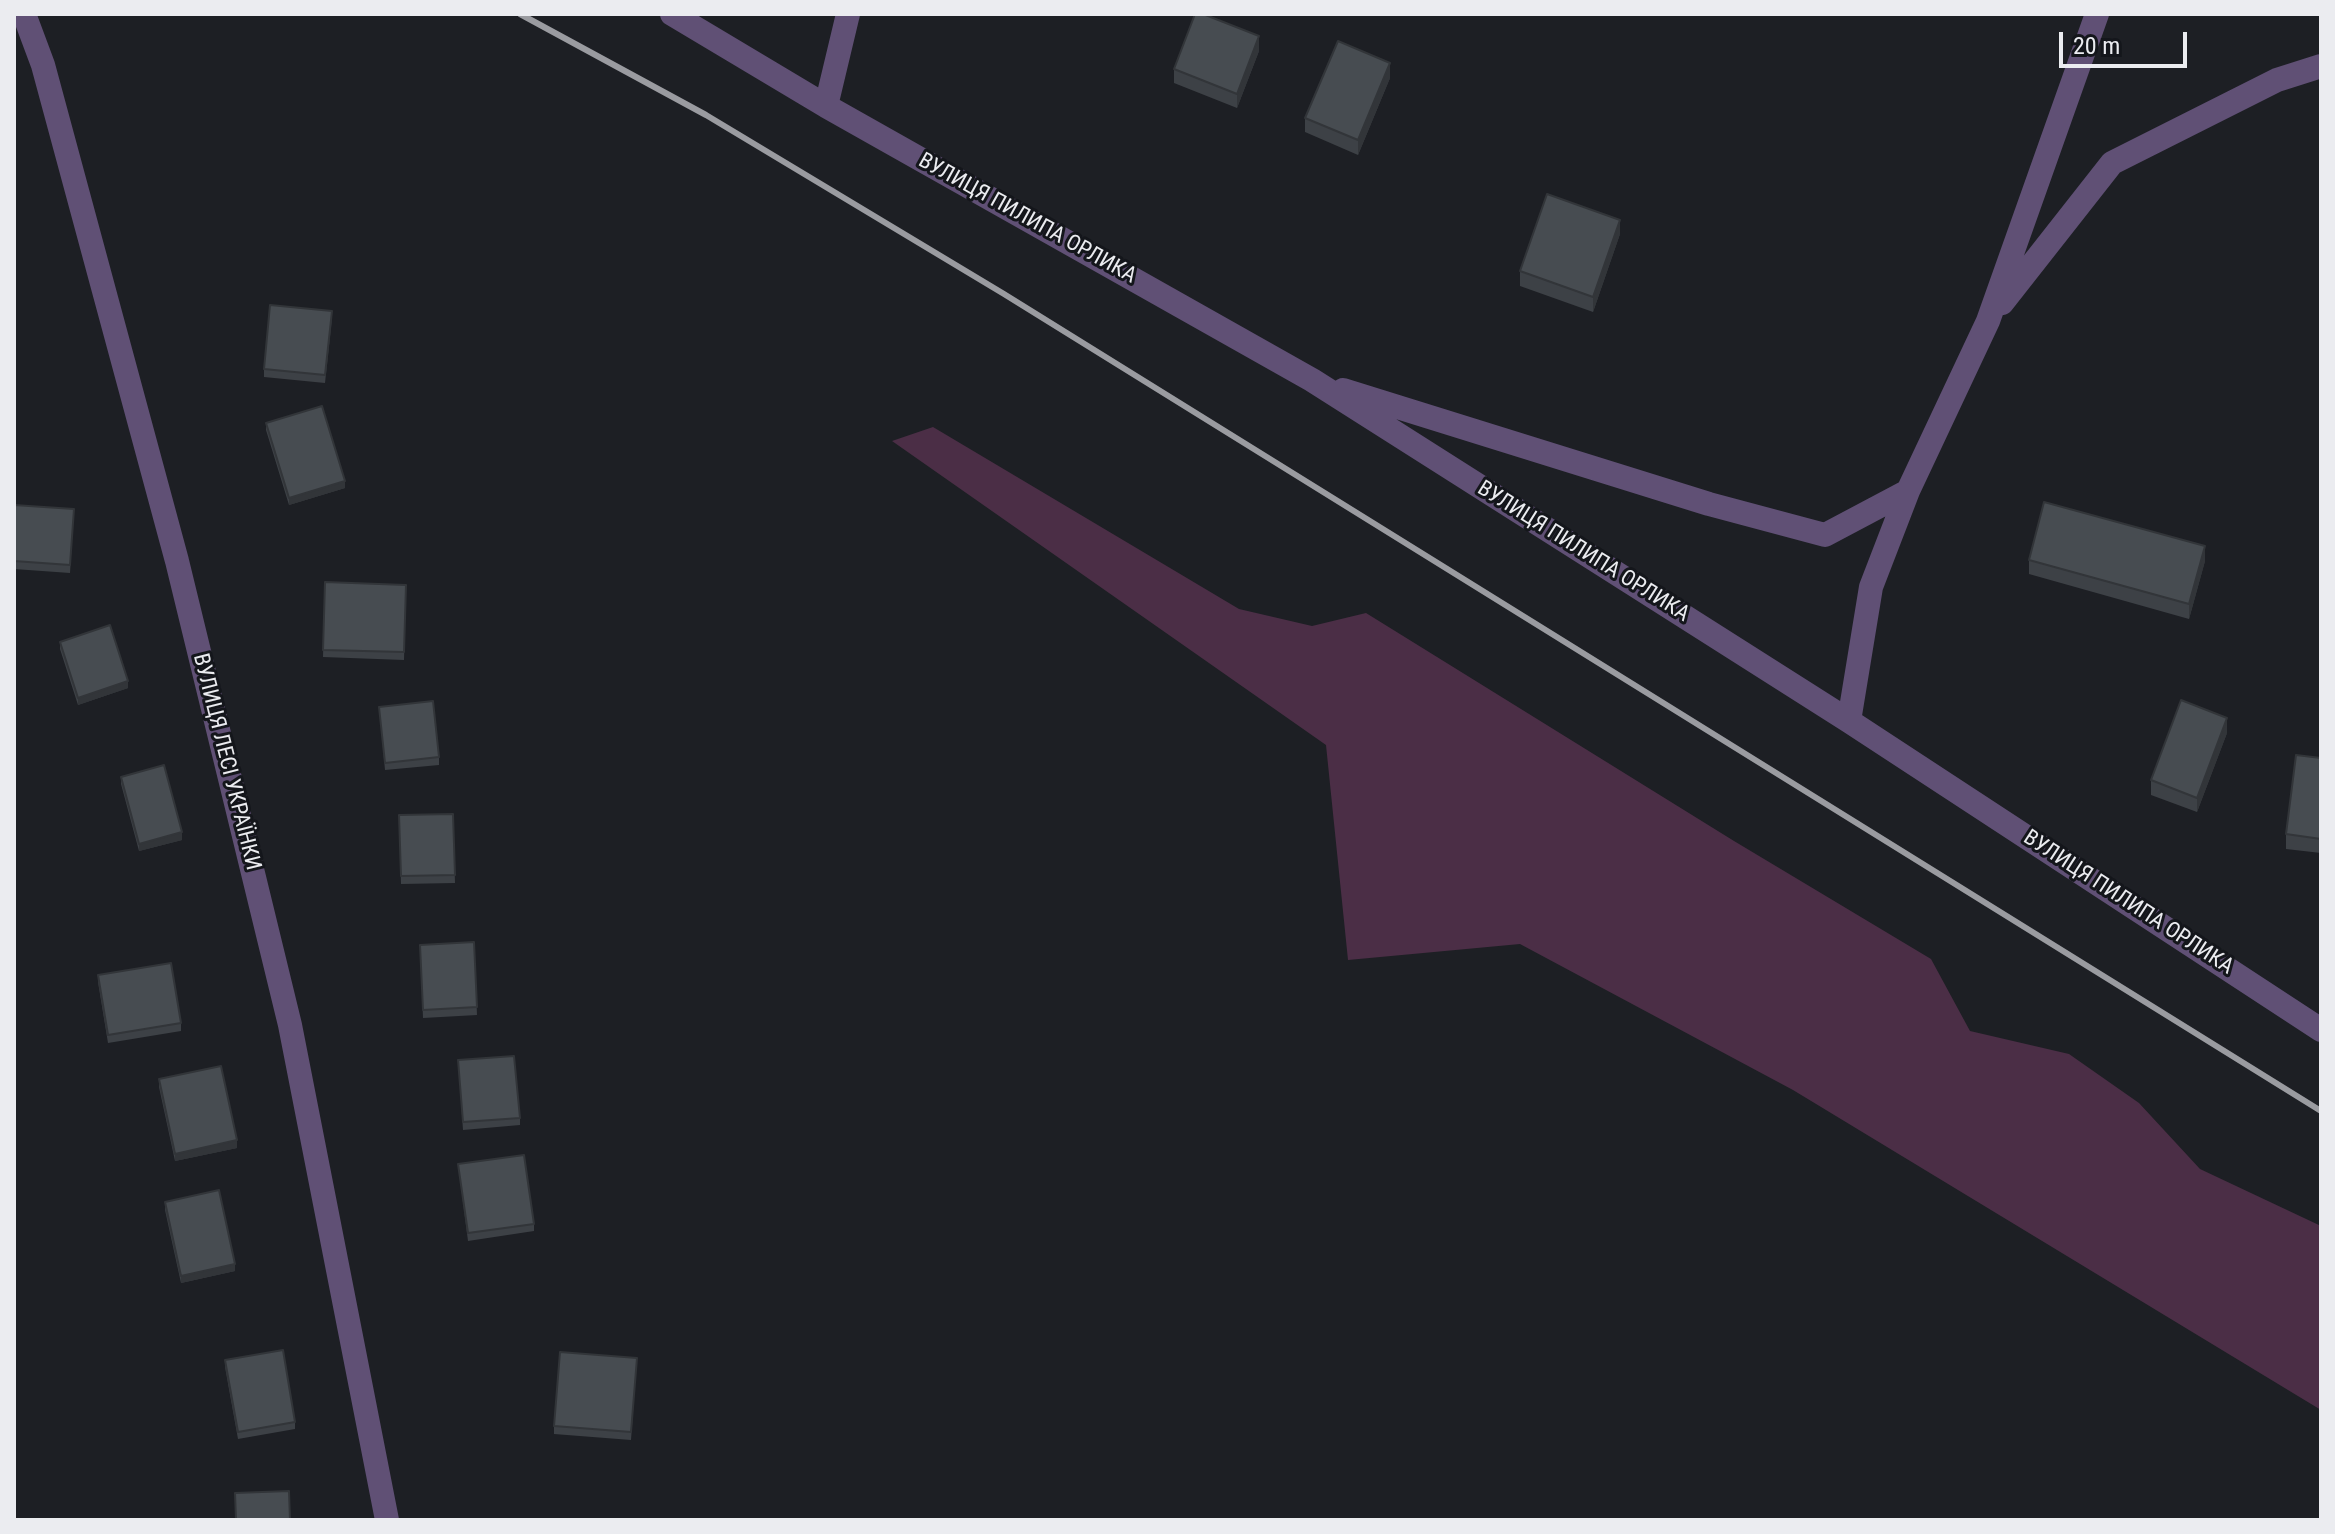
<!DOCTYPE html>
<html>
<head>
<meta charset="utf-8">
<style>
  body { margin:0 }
  #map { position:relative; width:2335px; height:1534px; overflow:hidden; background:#1d1f24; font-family:"Roboto Condensed",sans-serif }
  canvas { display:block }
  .frame { position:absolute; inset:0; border:16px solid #ebecf0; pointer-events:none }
  .scale { position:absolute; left:2059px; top:32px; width:128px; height:36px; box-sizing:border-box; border:4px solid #ebecf0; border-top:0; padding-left:10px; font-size:24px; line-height:28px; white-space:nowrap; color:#ebecf0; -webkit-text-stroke:6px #14161b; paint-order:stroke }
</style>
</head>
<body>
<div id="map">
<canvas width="2335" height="1534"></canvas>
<div class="frame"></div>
<div class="scale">20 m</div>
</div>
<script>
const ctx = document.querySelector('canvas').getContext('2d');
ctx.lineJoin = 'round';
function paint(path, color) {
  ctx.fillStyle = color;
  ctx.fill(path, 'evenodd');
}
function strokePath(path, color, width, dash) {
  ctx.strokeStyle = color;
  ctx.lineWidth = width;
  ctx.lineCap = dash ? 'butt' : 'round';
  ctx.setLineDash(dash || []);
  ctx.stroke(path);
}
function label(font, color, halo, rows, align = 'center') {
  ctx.font = font + ' "Roboto Condensed",sans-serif';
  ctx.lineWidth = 6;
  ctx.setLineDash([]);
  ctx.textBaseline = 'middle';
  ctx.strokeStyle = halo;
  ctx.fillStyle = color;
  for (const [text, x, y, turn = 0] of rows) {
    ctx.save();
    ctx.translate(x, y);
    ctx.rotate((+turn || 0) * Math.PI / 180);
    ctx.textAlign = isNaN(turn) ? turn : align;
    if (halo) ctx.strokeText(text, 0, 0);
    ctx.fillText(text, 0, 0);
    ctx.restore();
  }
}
paint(new Path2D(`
  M933 427 1239 609 1312 626 1366 613 1734 841 1931 959 1970 1031 2069 1054 2139 1103 2200 1169 2321 1226V1410L1793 1090 1520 944 1348 960 1326 745 892 441Z`), '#4b2e46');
strokePath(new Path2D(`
  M24 14 43 65 177 561 290 1025 387 1520
  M672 14 826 106 1312 380 1849 721 2321 1030
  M826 106 848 14
  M2002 303 2112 163 2277 80 2321 66
  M1343 390 1709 504 1825 535 1908 491
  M1849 721 1871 587 1908 491 1988 321 2097 14`), '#605075', 24);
strokePath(new Path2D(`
  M520 14 706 115 1004 294 2321 1111`), '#9a9ba0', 6);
paint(new Path2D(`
  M1259 51 1237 108 1174 83V69Z
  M1390 78 1358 155 1305 132V118Z
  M1620 234 1593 312 1520 286V271Z
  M332 318 325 383 264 377V369Z
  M266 423 345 488 289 505 266 430Z
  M14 505 74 509 70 573 14 569Z
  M2029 560 2205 561 2189 619 2029 574Z
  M325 582 406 585 404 660 323 657Z
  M60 642 128 688 78 705 60 649Z
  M379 707 439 757V765L385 770Z
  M2227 733 2197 812 2151 795V780Z
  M2321 758V853L2286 849V834Z
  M121 777 182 840 139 851 121 784Z
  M453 814 455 883 401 884 399 815Z
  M474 942 477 1015 423 1018 420 945Z
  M98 975 181 1023V1031L108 1043 98 982Z
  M458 1060 520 1118V1125L463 1130Z
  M159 1079 237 1148 175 1161 159 1087Z
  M458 1164 534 1224V1231L468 1241Z
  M165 1202 235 1271 181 1283 165 1210Z
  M637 1358 631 1440 554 1434V1426Z
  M225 1360 295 1422V1429L238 1439 225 1367Z`), '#3d4146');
paint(new Path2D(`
  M1259 36V51L1237 108V94Z
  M1390 63V78L1358 155V140Z
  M1620 220V234L1593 312V297Z
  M345 481V488L289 505V498Z
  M2205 546V561L2189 619V604Z
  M128 681V688L78 705V698Z
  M2227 718V733L2197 812V798Z
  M182 832V840L139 851V844Z
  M237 1140V1148L175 1161V1154Z
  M235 1264V1271L181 1283V1276Z`), '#323539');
const building = new Path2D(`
  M1195 14H1203L1259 36 1237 94 1174 69Z
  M1338 41 1390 63 1358 140 1305 118Z
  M1547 194 1620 220 1593 297 1520 271Z
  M270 305 332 311 325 375 264 369Z
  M322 406 345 481 289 498 266 423Z
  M2044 502 2205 546 2189 604 2029 560Z
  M14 505 74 509 70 565 14 561Z
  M325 582 406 585 404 652 323 650Z
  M110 625 128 681 78 698 60 642Z
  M2181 700 2227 718 2197 798 2151 780Z
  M433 701 439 757 385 763 379 707Z
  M2296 755 2321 758V839L2286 834Z
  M164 765 182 832 139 844 121 777Z
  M453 814 455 875 401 876 399 815Z
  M474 942 477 1007 423 1010 420 945Z
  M171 963 181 1023 108 1035 98 975Z
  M514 1056 520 1118 463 1122 458 1060Z
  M221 1066 237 1140 175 1154 159 1079Z
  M524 1155 534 1224 468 1233 458 1164Z
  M219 1190 235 1264 181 1276 165 1202Z
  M283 1350 295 1422 238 1432 225 1360Z
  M560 1352 637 1358 631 1432 554 1426Z
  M289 1491 290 1520H236L235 1493Z`);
paint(building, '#474c51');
strokePath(building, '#323539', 2);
label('22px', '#ebecf0', '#14161b', [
  ["ВУЛИЦЯ ПИЛИПА ОРЛИКА",1027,219,29],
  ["ВУЛИЦЯ ПИЛИПА ОРЛИКА",1583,552,32],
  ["ВУЛИЦЯ ЛЕСІ УКРАЇНКИ",226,762,76],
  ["ВУЛИЦЯ ПИЛИПА ОРЛИКА",2128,903,33]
]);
</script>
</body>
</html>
